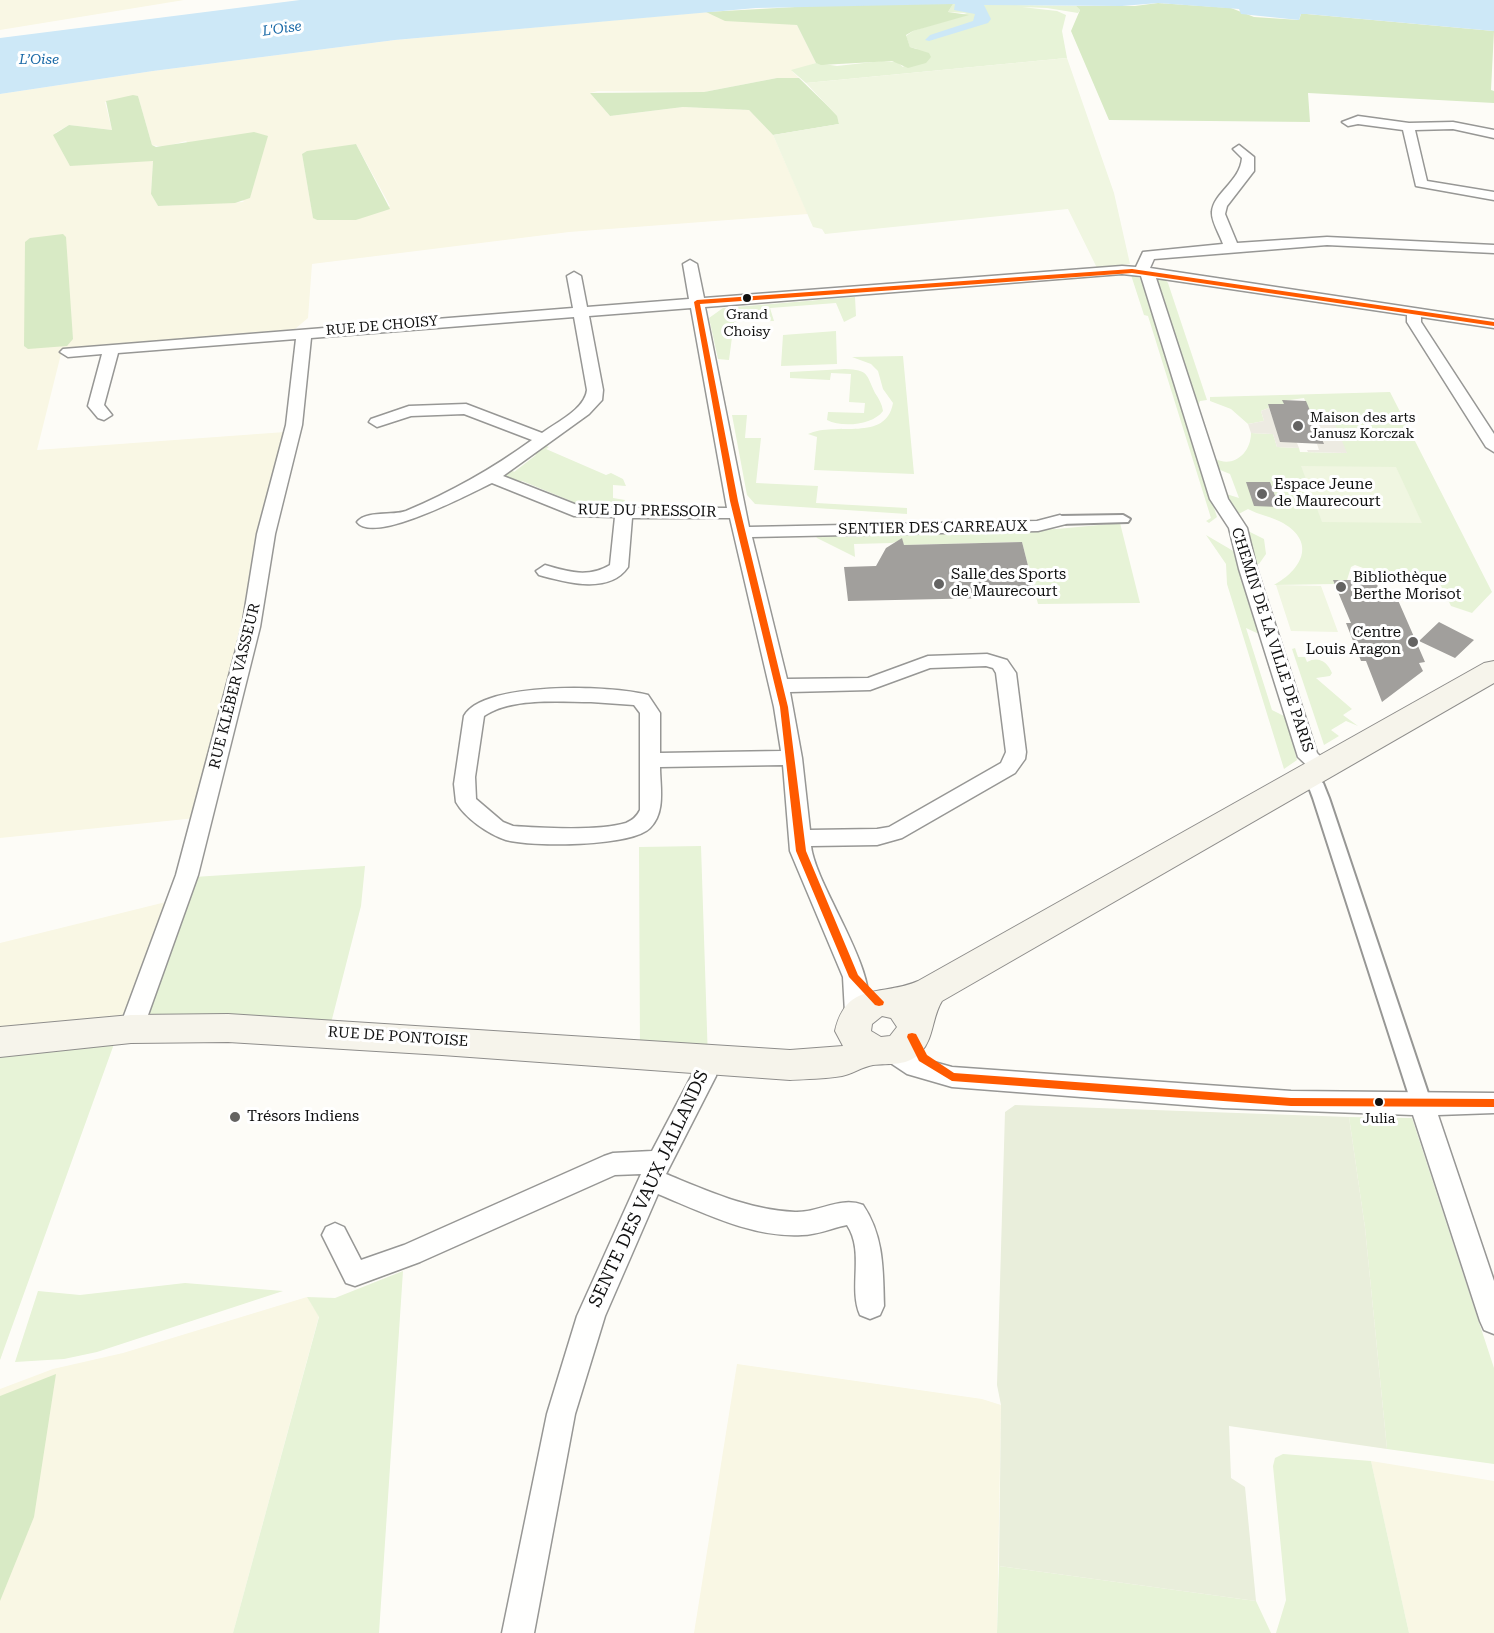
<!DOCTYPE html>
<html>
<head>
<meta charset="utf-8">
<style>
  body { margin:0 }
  canvas { display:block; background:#fdfcf7 }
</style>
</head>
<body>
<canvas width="1494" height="1633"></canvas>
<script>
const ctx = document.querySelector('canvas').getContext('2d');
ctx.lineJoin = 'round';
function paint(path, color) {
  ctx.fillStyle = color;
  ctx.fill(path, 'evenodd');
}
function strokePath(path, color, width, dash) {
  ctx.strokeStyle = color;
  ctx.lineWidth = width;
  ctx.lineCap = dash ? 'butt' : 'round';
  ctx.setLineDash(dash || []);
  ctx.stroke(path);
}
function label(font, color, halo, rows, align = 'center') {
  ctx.font = font + ' "Roboto Serif",serif';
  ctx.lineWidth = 6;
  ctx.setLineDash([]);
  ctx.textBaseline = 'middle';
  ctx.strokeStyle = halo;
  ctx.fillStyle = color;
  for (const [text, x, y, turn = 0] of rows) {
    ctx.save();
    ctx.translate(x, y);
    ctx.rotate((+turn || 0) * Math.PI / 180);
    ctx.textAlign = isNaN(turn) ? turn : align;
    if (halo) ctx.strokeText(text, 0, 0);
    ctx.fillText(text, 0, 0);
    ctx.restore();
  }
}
paint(new Path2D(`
  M0 0H184L0 30Z
  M706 12 797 25 816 63 792 71 799 78H777L704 92 598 91 590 93 610 116 683 107 749 110 773 135 808 214 569 232 312 264 308 318 295 329 62 350 37 450 285 432 196 818 0 838V94L153 71 395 40ZM138 96 152 145 163 147 186 141 244 202 158 206 151 194 153 161 55 133 69 125 112 130 105 102ZM356 144 390 206 356 220H317L313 217 302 154Z
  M166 902 46 1227 0 1359V943Z
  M307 1297 319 1316 233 1633H0V1389L53 1369 123 1353Z
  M737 1364 982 1399 1001 1405 997 1633H694Z
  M1371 1461 1494 1481V1633H1409Z`), '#f9f7e4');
paint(new Path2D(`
  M953 4 1076 6 1080 10 1078 13 1047 8 1022 7 1057 11 1066 15 1062 31 1067 58 806 83 791 70 816 63 837 66 882 61 897 62 903 67 917 49 910 47 906 36 913 31 967 13 948 12Z
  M1131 275 1142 279 1217 517 1209 523 1206 521 1211 518 1148 316 1144 315Z
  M1156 278 1165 279 1168 283 1207 400 1200 401 1197 408Z
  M855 297 856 316 844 322 836 303 770 308 774 321 734 322 729 360 718 359 709 318 723 308Z
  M836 331 837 364 781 366 783 335Z
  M903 356 914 474 814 470 817 437 808 434C836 421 886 443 893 403L883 389 878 371 871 364 852 357Z
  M845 369C869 370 866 374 875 393 879 399 882 404 883 411 873 425 842 428 827 420L828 412 864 413 865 403 849 402 851 374 831 373 830 380 790 378V372Z
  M1390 392 1492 592 1472 613 1451 606 1439 582 1423 583 1401 573 1394 580C1380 575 1369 570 1355 565L1351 567 1347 580H1334L1335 584 1274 585C1301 570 1317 543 1283 523 1273 517 1259 515 1248 509L1233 517 1220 492 1239 498 1230 474 1213 467 1214 458C1232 469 1251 454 1251 433L1273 434 1277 447 1299 448 1300 452 1347 453 1312 417 1304 398 1283 401 1285 406 1268 404 1269 408 1261 411 1264 421 1248 424 1231 409 1210 401V397Z
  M732 415H747L745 438H761L756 483 818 486 816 503 907 508V514L755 504 747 495Z
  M544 445 549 447 546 449 606 475 611 473 623 479 626 486 613 485V498L625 500 622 509 557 505 571 501 522 481 508 484 498 475 508 465 514 472 536 455 530 448Z
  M1120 523 1140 603 1038 604 1022 542 904 545 902 540 892 543 854 544 855 557 817 538 814 534 1057 529Z
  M1246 530 1264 539 1266 554 1259 564H1254Z
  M1206 535 1235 552 1254 600 1249 603 1259 634 1246 628 1272 710 1286 717 1297 760 1284 769 1227 584 1226 564Z
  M1295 648 1298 657H1305L1307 662C1318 656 1327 661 1332 673L1330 676 1316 678 1352 709 1343 715 1358 726 1346 721 1331 730 1339 736 1324 745 1292 649Z
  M701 846 708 1060 640 1055 639 847Z
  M365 866 361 906 331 1023 146 1016 194 877Z
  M114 1044 0 1360V1054Z
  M1349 1117 1412 1118 1494 1368V1464L1387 1449 1365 1228Z
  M403 1271 379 1633H233L319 1317 307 1297 335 1298Z
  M185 1283 283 1291 97 1352 64 1359 15 1362 38 1291 80 1295Z
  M1283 1454 1371 1461 1409 1633H1276L1286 1600 1273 1466 1275 1458Z
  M999 1566 1256 1601 1271 1633H997Z`), '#e7f3d7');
paint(new Path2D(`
  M1158 3 1231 8 1254 17 1299 20 1301 14H1307L1494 31 1491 90 1494 91V103L1308 93 1310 122 1109 120 1071 31 1080 10 1076 6H1135Z
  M916 4H953L948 12 969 15 913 31 906 35 910 47 929 53 931 57 926 63 908 68 892 61 821 65 816 63 797 25 725 21 706 12 813 6Z
  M777 78H799L838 116 839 124 773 135 749 110 683 107 610 116 590 93 704 92Z
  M133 95 138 96 152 145 156 147 254 132 268 136 250 198 235 203 158 206 151 194 153 161 70 166 53 135 69 125 112 130 106 101Z
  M356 144 390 209 356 220H317L313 218 302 154 307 151Z
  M63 234 66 237 73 339 67 346 28 349 24 346 25 242 30 238Z
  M56 1374 34 1517 0 1601V1396Z`), '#d8eac5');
paint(new Path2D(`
  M1015 1105 1349 1117 1365 1228 1387 1449 1229 1426 1231 1478 1245 1487 1256 1601 999 1566 1001 1405 997 1385 1005 1112Z`), '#e9eedb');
paint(new Path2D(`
  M1067 58 1114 193 1130 264 1097 268 1068 209 825 234 822 229 813 227 773 135 839 124 837 116 806 83Z
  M1301 466 1396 467 1422 523 1322 522Z
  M1276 585 1321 586 1338 632 1291 631Z`), '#f0f6e1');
paint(new Path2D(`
  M1269 408 1274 422 1297 443 1299 448 1277 447 1273 434 1251 433 1248 424 1264 421 1261 411Z
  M1312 417H1332L1347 453 1308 452 1307 450H1319L1317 444H1323Z`), '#edebe2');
paint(new Path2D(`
  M300 0H1494V31L1307 14H1301L1299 20 1241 14 1239 9 1158 3 1122 6 984 5 991 19 988 23 929 41 925 40 930 35 973 21 975 14 954 10 955 4 756 8 395 40 153 71 0 94V38Z`), '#cde8f7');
paint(new Path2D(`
  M1282 400 1306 401 1324 444 1280 442 1268 404H1284Z
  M1246 482H1270L1279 507 1254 506Z
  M902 538 904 545 1022 542 1036 597 848 601 844 567 876 566 886 548Z
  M1333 580H1372L1376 582 1379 589 1394 591 1425 662 1419 663 1423 671 1382 702 1366 661H1361L1346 623H1351Z
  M1439 622 1474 640 1455 658 1419 641Z`), '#a19f9c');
const pedestrian = new Path2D(`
  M1123 515 1130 519 1128 522 1060 524 1053 520 1060 516Z
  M1305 770 1323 783 1329 798 1432 1105 1429 1111 1422 1113 1415 1111 1412 1105 1313 798 1310 790 1297 776Z`);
const minor = new Path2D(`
  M1358 116 1409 123 1453 122 1494 130V138L1453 129 1415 130 1427 181 1494 192V200L1416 186 1403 130 1358 124 1348 126 1342 122Z
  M1239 145 1254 157V171L1227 206 1225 214 1237 243 1327 237 1494 245V253L1327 245 1154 259 1150 268 1494 320V328L1421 317V322L1494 434V452L1486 447 1407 322V315L1156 278 1228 499 1247 528 1257 569 1317 753 1331 767 1328 772H1314L1298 757 1239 569 1229 528 1210 499 1141 276 1122 274 705 307 749 527 1037 521 1060 515 1069 520 1066 524 1038 531 752 537 787 679 868 678 928 656 987 654 1007 660 1016 673 1026 752 1025 759 1015 773 902 838 877 845 811 846C816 889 886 979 865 1020L857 1022 849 1020 845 1013 843 977 790 851 783 765 660 767C660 787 666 812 650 828 631 847 532 847 506 840 488 834 465 818 456 802L454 784 464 716C483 681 612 685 648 695L660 713V753L781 751 774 707 730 518H632L628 567C609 595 565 582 539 575L536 571 545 565C569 572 588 578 610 565L615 517 574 516 492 483C471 493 374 545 357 522 366 510 393 516 406 511 451 492 492 469 532 440L464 414 411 416 377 427 369 422 371 419 409 406 466 404 542 433C557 422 585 409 587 390L574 317 311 338 302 425 275 534 260 627 198 875 143 1029 139 1036 131 1039 123 1036 119 1029 176 875 242 627 257 534 286 425 296 339 118 353 104 405 112 415 104 420 98 418 88 406 102 354 68 357 60 352 63 349 573 308 567 276 574 272 581 276 587 307 689 299 683 264 690 260 697 264 704 298 1122 266 1136 267 1143 252 1223 244C1220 235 1211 221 1212 212 1213 193 1240 182 1242 158L1233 149ZM691 308 727 508 582 507 503 476 589 414 602 400 603 390 589 316ZM986 666 993 668 996 673 1006 752 1001 763 889 827 877 829 810 830 802 758 790 692 870 690 930 668ZM591 702 634 705 640 713V810C637 816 633 820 626 823 600 831 541 828 513 826L503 822 476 799 475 777 484 716C511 697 559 702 591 702Z
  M891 1041 923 1059 952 1067 1291 1091 1494 1093V1113L1438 1115 1494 1281V1334L1484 1330 1480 1321 1413 1115 1223 1108 952 1087 907 1074 883 1058 879 1051 883 1044Z
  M708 1050 716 1053 720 1060 716 1076 666 1174C708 1191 749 1210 795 1212 819 1213 840 1196 863 1205 884 1236 883 1270 884 1306L880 1315 870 1319 860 1315C848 1287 865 1252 847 1225 832 1228 817 1235 802 1235 752 1238 702 1212 658 1194L605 1316 575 1414 534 1633H502L547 1414 577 1316 641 1174 615 1175 420 1262 355 1286 346 1283 322 1235 326 1227 335 1223 344 1227 361 1260 404 1245 604 1156 613 1153 652 1151 692 1075 700 1053Z`);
const secondary = new Path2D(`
  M1494 661V683L942 1001C932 1017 934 1038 921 1052 908 1067 889 1063 873 1065 862 1067 852 1074 842 1076 825 1079 807 1079 790 1080L442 1055 228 1042 131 1043 0 1057V1027L131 1015 228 1014 790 1050 843 1046 835 1031C847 980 882 997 918 981L1484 663ZM882 1016 891 1018 897 1027 890 1036 881 1037 871 1031 872 1024Z`);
strokePath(pedestrian, '#979795', 4);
strokePath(minor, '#979795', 3);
strokePath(secondary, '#8e8d8b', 2);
paint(pedestrian, '#fffffe');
paint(minor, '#fffffe');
paint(secondary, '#f6f4eb');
paint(new Path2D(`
  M1132 269 1494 322V326L1132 273 700 304 738 501 788 707 806 851 858 975 884 1002 883 1005 879 1006 875 1005 849 977 796 851 780 707 730 501 694 302 697 300Z
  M912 1033 916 1034 927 1055 954 1073 1291 1098 1494 1099V1107L1291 1106 952 1081 919 1061 907 1037 908 1034Z`), '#ff5a00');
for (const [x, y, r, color] of [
  [747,298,5,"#111"],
  [1298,426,6,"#646362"],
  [1262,494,6,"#646362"],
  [939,584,6,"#646362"],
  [1341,587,6,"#646362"],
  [1413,642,6,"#646362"],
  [1379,1102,5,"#111"],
  [235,1117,6,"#646362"]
]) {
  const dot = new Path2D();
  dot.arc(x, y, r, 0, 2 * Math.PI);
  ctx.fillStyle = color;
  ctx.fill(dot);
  strokePath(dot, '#fff', 2);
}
label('italic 14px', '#1768a6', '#fff', [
  ["L'Oise",282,29,-8],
  ["L’Oise",39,60]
]);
label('14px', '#111', '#fff', [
  ["Grand",747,315],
  ["Choisy",747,332],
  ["Julia",1379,1119]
]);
label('14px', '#111', '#fff', [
  ["RUE DE CHOISY",382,326,-5]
]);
label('14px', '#111', '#fff', [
  ["Maison des arts",1310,418],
  ["Janusz Korczak",1310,434]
], 'left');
label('15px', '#111', '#fff', [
  ["Espace Jeune",1274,485],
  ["de Maurecourt",1274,502],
  ["Salle des Sports",951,575],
  ["de Maurecourt",951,592],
  ["Bibliothèque",1353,578],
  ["Berthe Morisot",1353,595],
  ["Centre",1401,633,"right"],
  ["Louis Aragon",1401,650,"right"],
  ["Trésors Indiens",247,1117]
], 'left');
label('15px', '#111', '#fff', [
  ["RUE DU PRESSOIR",647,511,1],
  ["SENTIER DES CARREAUX",933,528,-1],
  ["CHEMIN DE LA VILLE DE PARIS",1272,640,72],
  ["RUE KLÉBER VASSEUR",235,686,-76],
  ["RUE DE PONTOISE",398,1037,4]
]);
label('18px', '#111', '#fff', [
  ["SENTE DES VAUX JALLANDS",649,1189,-65]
]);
</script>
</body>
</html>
